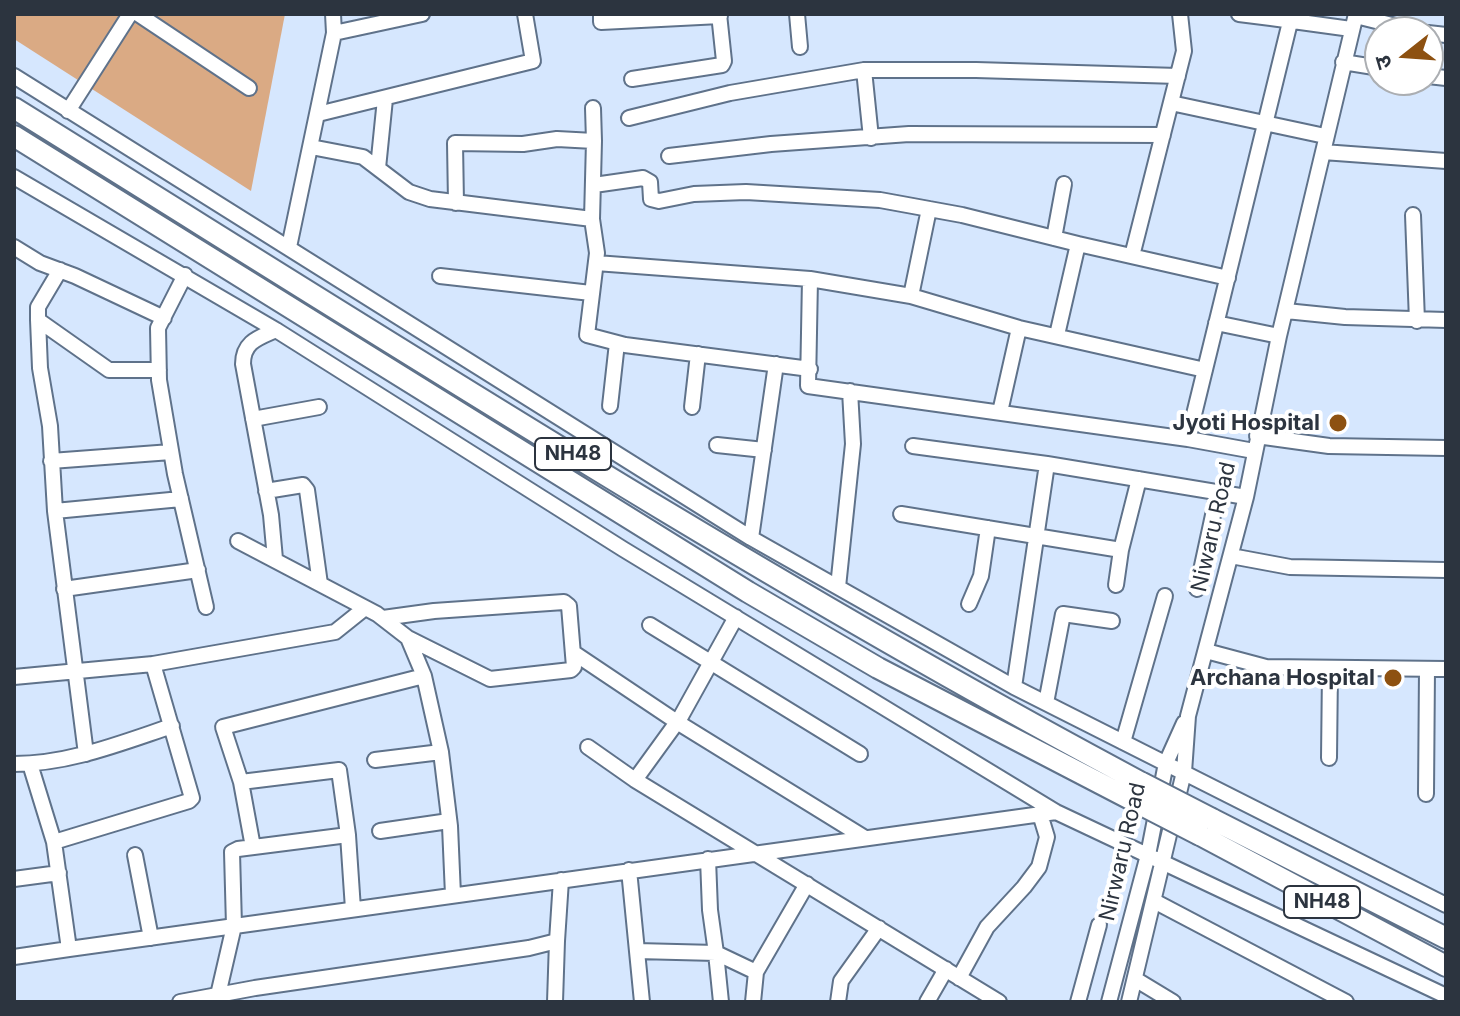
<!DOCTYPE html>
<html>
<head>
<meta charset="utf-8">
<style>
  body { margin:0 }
  #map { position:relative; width:1460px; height:1016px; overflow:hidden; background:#d6e7fe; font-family:Inter,"Noto Sans Devanagari",sans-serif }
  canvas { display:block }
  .frame { position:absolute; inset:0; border:16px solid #2c343f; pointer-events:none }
  .north { position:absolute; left:1364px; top:16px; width:80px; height:80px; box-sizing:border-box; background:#fff; border:2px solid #abaeb2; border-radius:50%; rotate:253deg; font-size:22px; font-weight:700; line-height:32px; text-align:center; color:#2c343f }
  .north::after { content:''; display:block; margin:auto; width:28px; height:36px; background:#8d5111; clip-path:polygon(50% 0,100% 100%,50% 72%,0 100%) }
</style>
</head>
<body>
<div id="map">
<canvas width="1460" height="1016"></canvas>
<div class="frame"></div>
<div class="north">उ</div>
</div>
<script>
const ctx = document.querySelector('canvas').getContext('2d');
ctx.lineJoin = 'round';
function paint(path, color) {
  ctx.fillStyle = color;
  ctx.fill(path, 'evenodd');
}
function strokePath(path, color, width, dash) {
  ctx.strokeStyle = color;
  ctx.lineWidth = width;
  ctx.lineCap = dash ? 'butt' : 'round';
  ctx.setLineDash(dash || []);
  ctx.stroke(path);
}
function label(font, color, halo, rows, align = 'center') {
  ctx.font = font + ' Inter,sans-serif';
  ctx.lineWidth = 8;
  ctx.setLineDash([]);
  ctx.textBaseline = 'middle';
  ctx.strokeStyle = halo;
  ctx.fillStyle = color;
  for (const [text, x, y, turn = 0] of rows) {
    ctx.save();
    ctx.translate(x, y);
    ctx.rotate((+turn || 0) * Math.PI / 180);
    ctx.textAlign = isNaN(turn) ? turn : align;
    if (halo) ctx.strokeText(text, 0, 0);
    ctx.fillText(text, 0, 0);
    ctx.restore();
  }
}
paint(new Path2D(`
  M14 14H285L251 191 14 39Z`), '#daaa84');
const minor = new Path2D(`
  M138 14 249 88
  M601 14V22L720 16
  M797 14 800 47
  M1239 14 1271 18
  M1272 14 1271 18 1351 29
  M1356 16 1420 32
  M334 33 422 14
  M1428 33 1446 35
  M1343 62 1380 68
  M14 76 751 538 1014 687 1446 905
  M1428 76 1446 78
  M632 79 722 65 724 61 719 14
  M1171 103 1325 136
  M593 108 594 141
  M68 111 130 14
  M318 114 533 61 525 14
  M629 118 730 93 864 70
  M871 138 864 70H976L1178 76
  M311 147 363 157 409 192 430 199 592 219
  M1323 152 1446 161
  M669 156 771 144 909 134 1163 135
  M378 168 385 99
  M14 177 276 330 623 549 1056 812 1446 996
  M594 185 643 178 650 182 651 199 659 201 694 194 746 192 880 200 962 215 1078 244 1057 335
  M456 203 455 143 523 144 557 139 594 141 592 219 597 253 587 335 625 345 810 369
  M1413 215 1417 321
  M1054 238 1064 184
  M1078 244 1228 278
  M14 247 40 263 75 276 164 318
  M289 247 334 33 333 14
  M1132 256 1184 51 1180 14
  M596 263 810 279 911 296 1019 328 1205 370
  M60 270 38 307V320L109 370H159
  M185 275 158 328 159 380 175 474 206 607
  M440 276 591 293
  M810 279 808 386 1188 439
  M911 296 929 209
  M1286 311 1345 317 1446 320
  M38 320 40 368 50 426 55 511 86 754
  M1216 323 1279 336
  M610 406 617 343
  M692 407 698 354
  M1000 412 1019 328
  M253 419 319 407
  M1257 436 1329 446 1446 448
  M717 445 764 450
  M913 446 1047 464 1246 497
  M1254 451 1188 439 1290 22
  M51 461 171 452
  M266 491 303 485 307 490 320 584
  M55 511 181 499
  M901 514 1121 550
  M751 538 776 364
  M238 541 377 614 408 638 424 676 441 752 450 826 453 895
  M1231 556 1290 567 1446 570
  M275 559 271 515 243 364C243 342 258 338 276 330
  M1116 585 1121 550 1139 479
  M838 587 853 444 850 391
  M64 589 198 570
  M1197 589 1218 492
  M969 604 981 576 988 528
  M736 617 680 718 635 780 999 1002
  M383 618 434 611 564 602 569 606 574 667 571 670 490 679 408 638
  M650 625 860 754
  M1206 651 1266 667 1446 669
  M574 653 677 722 865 838
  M14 677 153 664
  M1014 687 1047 464
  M1046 703 1063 614 1112 621
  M1123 742 1165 596
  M588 747 635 780
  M1329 758 1330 670
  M375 760 441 752
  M14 764C69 764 121 743 172 726
  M30 764 54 842 69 949 1056 812
  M241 782 339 770 348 835 353 909
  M1426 794 1427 669
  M380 831 449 821
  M54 842 189 801 192 798 153 664 335 632 365 608
  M253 847 241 782 223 727 424 676
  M135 855 151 938
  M708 859 710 910 716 953 756 972
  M629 870 642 1002
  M14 879 59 873
  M1154 901 1346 1002
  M637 951 716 953 721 1002
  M14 957 69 949
  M959 978 987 927 1024 887 1039 867 1047 837 1040 814
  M1135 979 1173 1002
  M218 995 234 926 232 852 238 849 348 835
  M180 1002 255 988 529 948 557 941 561 880
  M555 1002 557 941
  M753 1002 756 972 807 884
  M838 1002 841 981 879 928
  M927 1002 946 969
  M1078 1002 1099 925
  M1109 1002 1148 855 1166 763 1184 723
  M1129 1002 1184 772 1188 716 1246 497 1279 336 1356 14`);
const highway = new Path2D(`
  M14 108C386 339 755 577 1142 783
  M14 136 748 592 878 668 1136 802
  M1212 819 1446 938
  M1200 835 1446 966`);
strokePath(minor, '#5f728a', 18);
strokePath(highway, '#5f728a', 24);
strokePath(minor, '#fff', 14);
strokePath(highway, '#fff', 20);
const highwayBridge = new Path2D(`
  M1142 783 1212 819
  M1136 802 1200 835`);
strokePath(highwayBridge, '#5f728a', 24, []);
strokePath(highwayBridge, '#fff', 20);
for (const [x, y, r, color] of [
  [1338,423,10,"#8d5111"],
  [1393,678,10,"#8d5111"]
]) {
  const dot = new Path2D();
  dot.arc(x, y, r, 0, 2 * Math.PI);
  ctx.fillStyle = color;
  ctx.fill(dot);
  strokePath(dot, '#fff', 3);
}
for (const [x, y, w] of [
  [573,454,76],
  [1322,902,76]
]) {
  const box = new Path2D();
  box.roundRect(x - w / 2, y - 16, w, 32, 6);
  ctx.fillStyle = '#fff';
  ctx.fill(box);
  strokePath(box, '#2c343f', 2);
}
label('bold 20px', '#2c343f', null, [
  ["NH48",573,454],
  ["NH48",1322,902]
]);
label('bold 22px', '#2c343f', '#fff', [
  ["Jyoti Hospital",1320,423],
  ["Archana Hospital",1375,678]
], 'right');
label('22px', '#2c343f', '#fff', [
  ["Niwaru Road",1214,527,-77],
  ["Nirwaru Road",1123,852,-77]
]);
</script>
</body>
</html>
